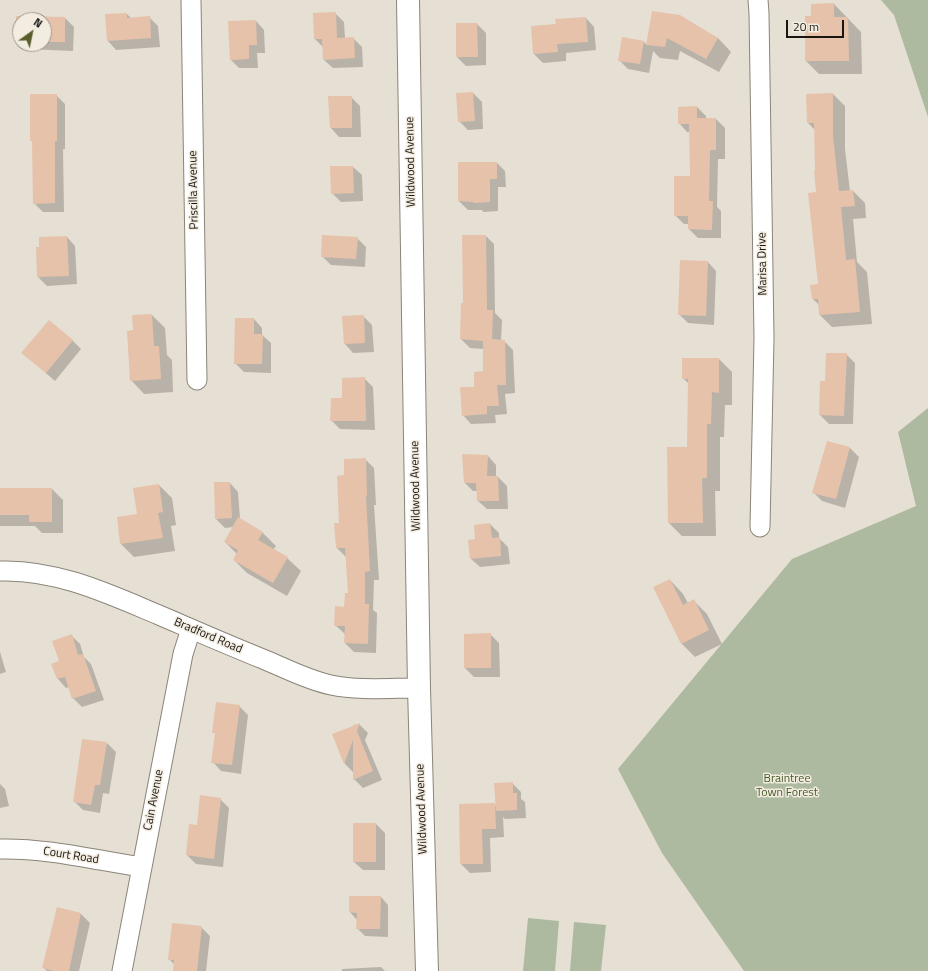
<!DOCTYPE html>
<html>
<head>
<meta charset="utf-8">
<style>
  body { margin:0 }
  #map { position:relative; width:928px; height:971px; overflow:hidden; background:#e6dfd4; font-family:"Titillium Web",sans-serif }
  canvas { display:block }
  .north { position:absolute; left:12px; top:12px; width:40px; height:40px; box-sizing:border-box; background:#f3ece1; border:1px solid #9c968e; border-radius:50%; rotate:33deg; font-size:11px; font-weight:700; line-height:16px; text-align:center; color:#191612 }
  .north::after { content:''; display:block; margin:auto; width:14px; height:18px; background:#595d2b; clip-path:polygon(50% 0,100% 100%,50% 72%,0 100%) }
  .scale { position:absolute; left:786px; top:20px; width:58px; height:18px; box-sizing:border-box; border:2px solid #191612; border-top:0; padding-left:5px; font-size:12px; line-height:14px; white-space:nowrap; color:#191612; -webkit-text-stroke:3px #f3ece1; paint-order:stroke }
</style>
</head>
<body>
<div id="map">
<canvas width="928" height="971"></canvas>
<div class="north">N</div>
<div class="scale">20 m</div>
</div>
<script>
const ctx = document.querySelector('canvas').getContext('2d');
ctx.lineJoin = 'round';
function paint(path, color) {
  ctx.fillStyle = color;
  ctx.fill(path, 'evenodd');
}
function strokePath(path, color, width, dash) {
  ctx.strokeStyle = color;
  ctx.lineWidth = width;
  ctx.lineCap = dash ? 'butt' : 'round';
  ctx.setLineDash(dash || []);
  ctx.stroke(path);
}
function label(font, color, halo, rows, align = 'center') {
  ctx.font = font + ' "Titillium Web",sans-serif';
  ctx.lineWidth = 3;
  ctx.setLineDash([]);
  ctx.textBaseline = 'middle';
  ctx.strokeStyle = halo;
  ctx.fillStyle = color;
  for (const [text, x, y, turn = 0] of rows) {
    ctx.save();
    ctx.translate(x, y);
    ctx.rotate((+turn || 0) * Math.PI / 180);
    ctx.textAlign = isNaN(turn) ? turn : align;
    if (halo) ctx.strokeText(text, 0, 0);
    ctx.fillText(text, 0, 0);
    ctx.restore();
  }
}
paint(new Path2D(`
  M881 0H928V117L894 15Z
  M928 408V971H744L662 853 618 769 792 559 916 506 898 432Z
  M528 918 559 921 555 971H523Z
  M574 922 606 925 601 971H570Z`), '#adbaa0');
paint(new Path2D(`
  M834 4 861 32 862 74H819L806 61V17H812Z
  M653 12 718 38 731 52 719 72 680 51 678 60 660 58 653 51 649 73 628 69 619 60 644 42 647 45Z
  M335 13 344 22 345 38H353L362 47 363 67 333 68 324 60 323 47 315 39 314 14Z
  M127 14 132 19 149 17 158 26 160 47 116 50 108 41Z
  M17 17 65 18 74 27 73 51 26 49 20 44H44V20H20V44L17 41Z
  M586 18 594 27 596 50 566 53V61L543 63 534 54 532 27 557 25Z
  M256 21 264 30 265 53H257L258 68H239L231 60Z
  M477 24 486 33V65L466 66 457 57Z
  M473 93 482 102 483 129 468 130 459 121Z
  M833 94 845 106V149L850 191H853L865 203 866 218 853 219 857 262 867 272 872 324 832 327 820 315 819 305 813 299 812 286 819 285 815 130 808 123Z
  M56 95 65 104V149H63L64 212H43L34 203 33 143 31 140Z
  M329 97H351L360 106 361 137H339L331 128Z
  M697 107 706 116V119H716L725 128V159H718L717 207 721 211V238H698L689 229V224H684L675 215 691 177V132H687L679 123Z
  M497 163 505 171 506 187H498V211L483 212 482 210H468L459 201Z
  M331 167H353L362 175 363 201 341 202 332 193Z
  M486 236 494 244 495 313 502 320 501 341H504L513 350 515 393 505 394 507 414 495 415 496 423 471 424 463 415 484 372V349L470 348 461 339 464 304Z
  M67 237 75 246 77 284 47 286 38 277 37 248Z
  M357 238 366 247 365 267 331 265 322 256Z
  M708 262 716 271 714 325 688 323 679 314Z
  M152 315 165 328 167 355 172 360 173 392 144 394 131 380 134 331Z
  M363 316 372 325 374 352 353 353 345 344 343 317Z
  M254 319 262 328V335L271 343V373L244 372 235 363Z
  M72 340 81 349 55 381 23 353Z
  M846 354 855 363 853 424H829L820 415 826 382Z
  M683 359H719L732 372V405H725L724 437H720V491H715L716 536H682L669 523 688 448 689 384 683 378Z
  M364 378 373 387 375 430 340 429 331 420 343 399Z
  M828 442 850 448 859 457 845 508 822 501 814 493Z
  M488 456 496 465V477H498L507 486 508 509H487L478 501V491H473L464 482Z
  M365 459 374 468 376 505H374L379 580H374L373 610 377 613 376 653 354 652 345 643V634L335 625 345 608 349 594 346 557 337 548 336 524H340L345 476Z
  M215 483H230L238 492 240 519 262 532 276 546 273 550 287 558 301 571 287 596 247 573 234 560 237 554 225 542 233 527 225 528 216 519Z
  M159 485 172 498 176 525 171 526 175 551 134 557 121 544Z
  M0 489H52L63 500V533H42L35 526H0Z
  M490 524 499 533V538L508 547 510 564 480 567 471 559 476 540Z
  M670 580 683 594 688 603 694 601 707 614 722 644 695 657 682 644 654 588Z
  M490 634 499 643 500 677H474L465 668Z
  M71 635 80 644 84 657 91 664 104 700 82 707 73 698 69 687 66 688 58 679 60 662Z
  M0 652 6 672 0 674Z
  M239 706 248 715 241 774 221 771 213 762 216 735 214 732Z
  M359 724 368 733 365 740 382 780 363 788 354 779V773L345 764 333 735Z
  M107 743 116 752 109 794 103 793 100 813 83 810 74 801Z
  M512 783 521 792V799L525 802 526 818 505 819 503 817 504 837 490 838 491 872 470 873 461 864 494 804 496 806Z
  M0 784 5 789 9 806 0 808Z
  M220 799 229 808 223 867 196 864 187 855Z
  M376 824 385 833V870H363L354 862Z
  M381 897 388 905V937L365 936 357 928V920L350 912Z
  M57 909 81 914 90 923 79 971H47L44 968Z
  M201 927 210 936 206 971H174L175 965 169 959Z
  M381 967 385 971H342V969Z`), '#0003');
paint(new Path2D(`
  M834 3V17H848L849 61H805V16H811V4Z
  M652 11 680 15 718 38 706 59 667 38 665 47 646 45Z
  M336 12 337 38 354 37 355 58 323 60 322 39H314L313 13Z
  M127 13V18L150 16 151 38 107 41 105 14Z
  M16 16 65 17V42H44V20H20V41H16Z
  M586 17 588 42 557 44 558 52 533 54 531 26 556 24 555 19Z
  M256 20 257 45H249V59L230 60 228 21Z
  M456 23H477L478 57H456Z
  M622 37 644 41 640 64 618 61Z
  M473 92 475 121 458 122 456 93Z
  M833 93V136L839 191 853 190 855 206 841 207 846 260 855 259 860 312 819 315 818 299H812L810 285 818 284 808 193 816 192 814 171H815L814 123H807L806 94Z
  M30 94H57V141H55V203L33 204 32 141H30Z
  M328 96H352V128H330Z
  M697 106V118H716V150H710L709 201H713L712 230 688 229V216H674V176H690L689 124H678V107Z
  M458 162H497V179H490V202L474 203 473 202 458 201Z
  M330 166H353L354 193 331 194Z
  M322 235 358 237 356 259 321 257Z
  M462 235H486L487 310H493L492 339 505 340 506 385H497L499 406H487V414L462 416 460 387H474V372L483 371V341L460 339 461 303H463Z
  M67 236 69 276 37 277 36 247H39V237Z
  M680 260 708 261 706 316 678 315Z
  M152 314 154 346H159L161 379 130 381 127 331 133 330 132 315Z
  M364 315 365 343 344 344 342 316Z
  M235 318H254V334H263L262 364H234Z
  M49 320 73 340 46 373 21 353Z
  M826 353H847L844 416 819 415 820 381H825Z
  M682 358H719V393L712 392 711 424H707V478H702L703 523H668L667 447H687L688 379H682Z
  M365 377 366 421H330L331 398H342V378Z
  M827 441 850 447 836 499 812 493Z
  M462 454 488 455 487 476H498L499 501H477L476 483H464Z
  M366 458 367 496H366L370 571 365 572V604H369L368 644 344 643 345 626H334L335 606 344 607 345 593H348L345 548H336L334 523H339L337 476 344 475V459Z
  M214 482H230L232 518 215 519Z
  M159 484 163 512 158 513 163 538 120 544 117 517 137 514 133 488Z
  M0 488H52V522H29V515H0Z
  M238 517 263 532 258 540 288 557 273 583 233 560 238 550 224 542Z
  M490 523 492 538 500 537 501 556 470 559 468 540 475 539 474 525Z
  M670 579 683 605 694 599 709 630 681 644 653 587Z
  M491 633V668H464V634Z
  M72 634 78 655 83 654 96 691 72 699 65 677 57 679 51 664 59 661 52 641Z
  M216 702 240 705 232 765 211 763 215 733H212Z
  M360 723 357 731 373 771 353 780V740L344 764 332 734 353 726V724L354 725Z
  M82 739 107 742 100 785H95L91 805 73 802Z
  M513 782V793H517V810L496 811 494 783Z
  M200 795 221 798 214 859 186 855 189 824 197 825Z
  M495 803 496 829H482L483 864H460L459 804Z
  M353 823H376V862H353Z
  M349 896H381L380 929H356L357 913 349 912Z
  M57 907 81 913 69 971H54L42 968Z
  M172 923 202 926 197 971H173L174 960H168Z`), '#e6c2aa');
const street = new Path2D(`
  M191 0 197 380
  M758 0 759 13 764 338 760 527
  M0 571C56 569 109 594 159 615 194 630 228 645 263 659 285 668 307 680 331 685 359 691 390 688 419 688
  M0 849C47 848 95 860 141 867
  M122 971 183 654 191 629`);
const secondary = new Path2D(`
  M408 0 419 688 427 971`);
strokePath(street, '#8a8479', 21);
strokePath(secondary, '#8a8479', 24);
strokePath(street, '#fff', 19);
strokePath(secondary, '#fff', 22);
label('12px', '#191612', '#f3ece1', [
  ["Wildwood Avenue",411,162,-91],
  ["Priscilla Avenue",194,190,-91],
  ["Marisa Drive",763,264,-91],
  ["Wildwood Avenue",416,486,-91],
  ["Bradford Road",208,636,23],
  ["Cain Avenue",154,800,-79],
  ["Wildwood Avenue",422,809,-92],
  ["Court Road",71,856,9]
]);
label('12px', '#455c28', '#f3ece1', [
  ["Braintree",787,779],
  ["Town Forest",787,793]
]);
</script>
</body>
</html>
